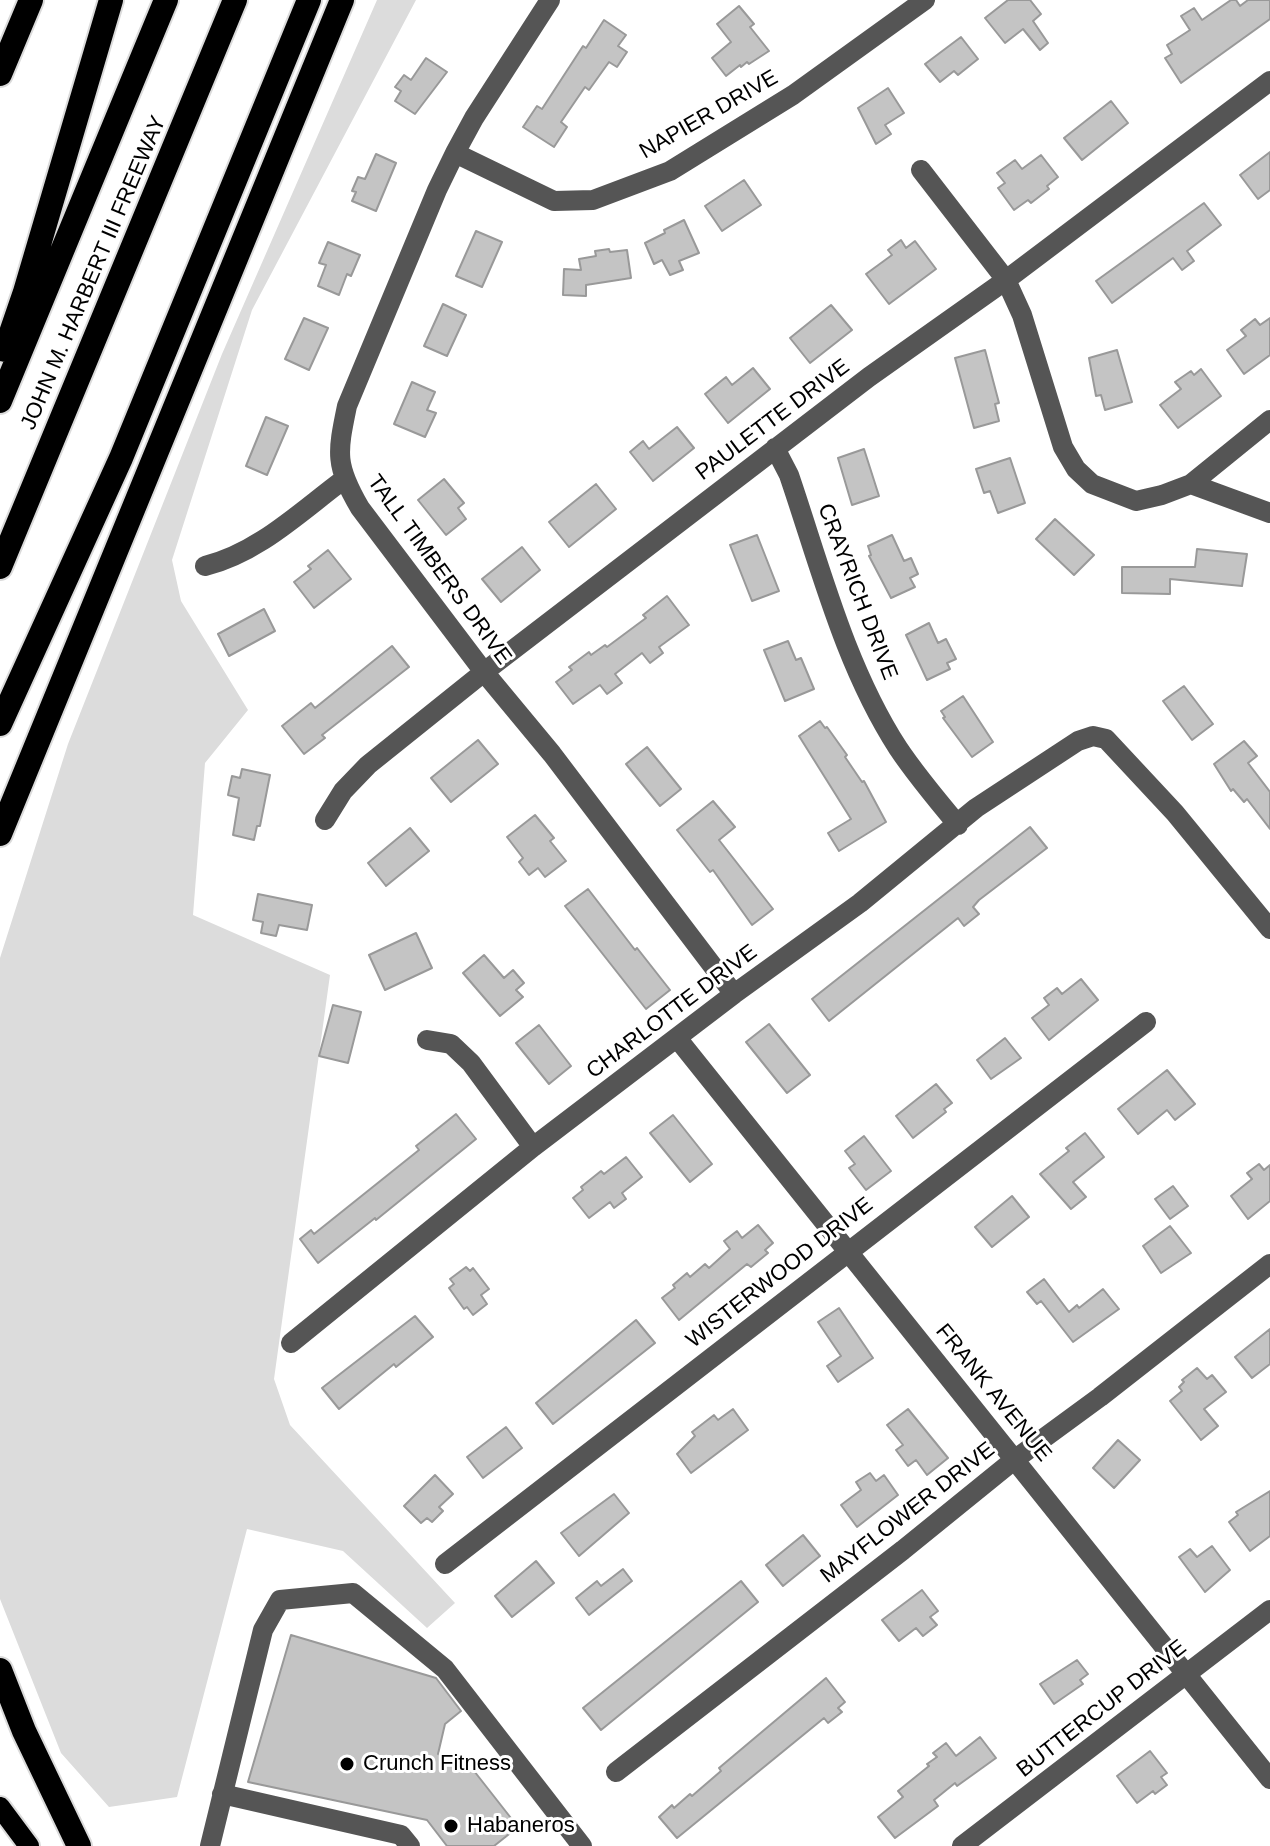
<!DOCTYPE html>
<html>
<head>
<meta charset="utf-8">
<style>
  body { margin:0 }
  canvas { display:block; background:#fff }
</style>
</head>
<body>
<canvas width="1270" height="1846"></canvas>
<script>
const ctx = document.querySelector('canvas').getContext('2d');
ctx.lineJoin = 'round';
function paint(path, color) {
  ctx.fillStyle = color;
  ctx.fill(path, 'evenodd');
}
function strokePath(path, color, width, dash) {
  ctx.strokeStyle = color;
  ctx.lineWidth = width;
  ctx.lineCap = dash ? 'butt' : 'round';
  ctx.setLineDash(dash || []);
  ctx.stroke(path);
}
function label(font, color, halo, rows, align = 'center') {
  ctx.font = font + ' Arial,sans-serif';
  ctx.lineWidth = 6;
  ctx.setLineDash([]);
  ctx.textBaseline = 'middle';
  ctx.strokeStyle = halo;
  ctx.fillStyle = color;
  for (const [text, x, y, turn = 0] of rows) {
    ctx.save();
    ctx.translate(x, y);
    ctx.rotate((+turn || 0) * Math.PI / 180);
    ctx.textAlign = isNaN(turn) ? turn : align;
    if (halo) ctx.strokeText(text, 0, 0);
    ctx.fillText(text, 0, 0);
    ctx.restore();
  }
}
paint(new Path2D(`
  M377 0H416L252 310 172 560 181 601 248 710 205 763 193 915 330 975 274 1379 290 1425 455 1603 427 1628 343 1551 247 1529 177 1797 109 1807 61 1753 0 1599V958L68 744 222 354Z`), '#dcdcdc');
const building = new Path2D(`
  M1008 0H1030L1041 14 1033 21 1048 43 1040 50 1023 29 1005 43 985 18Z
  M1231 0H1236L1240 6 1248 0H1270V19L1181 83 1165 58 1172 54 1167 45 1190 30 1181 16 1194 8 1202 20Z
  M739 6 754 24 750 27 769 51 749 64 747 62 741 67 740 65 726 76 712 58 731 42 717 24Z
  M604 20 626 35 618 46 627 52 617 67 609 62 589 90 585 87 561 122 567 127 554 147 523 127 537 106 542 109 583 46 586 48Z
  M961 37 978 59 958 75 954 71 940 82 925 64Z
  M426 58 447 72 415 114 395 101 401 91 395 87 404 75 411 80Z
  M888 88 904 113 885 125 891 134 876 144 858 108Z
  M1111 101 1128 123 1082 160 1064 138Z
  M1270 152V190L1258 199 1240 175Z
  M376 154 396 163 376 211 352 201 356 192 352 191 358 177 365 179Z
  M1041 155 1058 177 1047 186 1049 189 1031 203 1028 200 1014 210 998 188 1005 183 997 173 1015 160 1022 169Z
  M744 180 761 205 722 231 705 206Z
  M1204 203 1221 225 1187 251 1194 261 1182 270 1173 258 1112 303 1096 281Z
  M684 220 699 253 679 261 683 270 670 275 662 260 654 264 645 243 665 233 664 230Z
  M476 231 502 242 482 287 456 276Z
  M901 240 906 248 915 241 936 269 889 304 866 274 892 255 888 250Z
  M328 242 360 255 351 276 347 274 339 295 318 286 326 265 319 263Z
  M609 249 610 252 627 250 631 278 586 285V296L563 295 564 269 581 270 579 259 596 256 595 251Z
  M443 304 466 315 447 356 424 346Z
  M831 305 852 330 810 363 790 338Z
  M304 318 328 328 309 370 285 359Z
  M1270 318V355L1244 374 1227 350 1246 336 1241 330 1255 319 1260 325Z
  M985 350 999 403 995 404 999 421 974 428 955 358Z
  M1117 350 1132 402 1105 410 1101 395 1096 396 1089 358Z
  M753 368 770 389 728 423 705 394 726 377 732 385Z
  M1201 369 1221 396 1178 428 1160 405 1181 389 1175 382 1191 371 1194 375Z
  M412 382 435 392 427 410 436 413 425 437 394 424Z
  M266 417 288 426 267 475 246 466Z
  M677 427 694 448 653 481 630 452 643 441 649 449Z
  M864 449 879 496 852 505 838 458Z
  M1010 458 1025 503 998 513 990 491 984 493 976 469Z
  M444 479 464 503 458 508 466 519 446 535 418 500Z
  M596 484 616 509 569 547 549 522Z
  M1055 519 1094 555 1074 575 1036 539Z
  M757 535 779 591 752 601 730 545Z
  M892 535 904 561 911 558 918 574 910 578 915 587 891 598 869 556 871 555 868 546Z
  M522 547 540 570 501 602 482 579Z
  M1197 549 1247 554 1242 586 1170 579V594L1122 593V567H1195Z
  M328 550 351 579 314 608 294 582 311 569 308 566Z
  M667 596 689 625 659 647 663 653 650 663 642 653 615 674 622 683 607 694 600 685 573 704 556 682 572 670 569 667 589 652 591 655 605 645 607 647 646 618 643 615Z
  M264 609 275 631 229 656 218 634Z
  M929 623 938 643 946 639 956 659 947 663 950 669 927 680 906 635Z
  M788 641 796 660 801 658 814 689 785 701 764 650Z
  M392 646 409 667 322 735 325 738 304 754 282 726 311 703 315 708Z
  M1184 686 1213 724 1192 740 1163 701Z
  M963 696 993 742 972 757 943 718 945 717 941 711Z
  M820 721 825 728 827 727 847 755 845 757 862 782 864 781 886 822 839 851 828 833 851 819 799 736Z
  M478 740 498 764 451 802 431 778Z
  M1244 741 1257 756 1248 763 1270 792V829L1247 799 1244 802 1233 789 1231 791 1214 764Z
  M647 747 681 789 660 806 626 764Z
  M242 769 270 775 260 826H257L254 840 233 835 239 798 228 795 232 776 240 778Z
  M713 801 735 827 719 840 773 909 752 925 713 870 710 872 677 830Z
  M535 815 554 838 550 841 566 861 545 877 538 868 529 875 519 862 523 858 507 837Z
  M1030 827 1047 848 979 900 973 907 979 914 964 926 958 918 829 1021 812 999Z
  M410 828 429 851 386 886 368 863Z
  M588 889 635 950 637 948 670 990 646 1009 565 906Z
  M258 894 312 905 307 930 279 925 276 936 261 933 263 922 253 920Z
  M416 933 432 968 385 990 369 955Z
  M484 955 504 978 513 970 524 983 516 990 523 997 500 1016 463 973Z
  M1081 979 1098 1000 1049 1040 1032 1018 1049 1005 1044 998 1057 988 1062 994Z
  M333 1005 361 1012 348 1063 319 1056Z
  M769 1024 810 1075 787 1093 746 1042Z
  M539 1025 571 1066 549 1084 516 1043Z
  M1005 1038 1021 1058 991 1079 977 1060Z
  M1167 1070 1195 1104 1175 1120 1167 1110 1138 1134 1118 1109Z
  M936 1084 952 1103 944 1109 946 1112 913 1138 896 1116Z
  M456 1114 476 1139 376 1220 375 1218 318 1263 300 1239 311 1230 314 1234 419 1150 416 1146Z
  M673 1115 712 1164 690 1182 650 1133Z
  M1085 1133 1104 1157 1073 1182 1086 1197 1071 1209 1040 1174 1069 1151 1066 1148Z
  M864 1136 891 1171 866 1190 849 1168 855 1164 845 1151Z
  M626 1157 642 1177 622 1193 626 1199 614 1208 610 1202 589 1218 573 1198 583 1190 581 1187 601 1171 604 1174Z
  M1259 1164 1264 1170 1270 1165V1201L1248 1219 1231 1196 1252 1179 1247 1173Z
  M1173 1186 1188 1206 1170 1219 1155 1199Z
  M1012 1196 1029 1217 992 1247 975 1227Z
  M758 1225 773 1243 765 1250 768 1253 751 1267 747 1264 679 1320 662 1298 675 1288 673 1285 687 1273 690 1277 705 1264 709 1268 730 1249 724 1241 737 1231 742 1238Z
  M1170 1226 1191 1253 1161 1273 1143 1246Z
  M466 1267 470 1271 473 1268 489 1289 481 1295 487 1304 473 1315 467 1307 464 1309 449 1288 454 1284 450 1279Z
  M1044 1279 1069 1312 1077 1305 1079 1308 1103 1289 1119 1309 1073 1342 1041 1301 1037 1304 1027 1292Z
  M839 1308 873 1358 838 1382 827 1366 841 1356 818 1322Z
  M415 1316 433 1337 396 1367 394 1364 339 1409 322 1388Z
  M636 1320 655 1343 553 1424 536 1403Z
  M1270 1329V1364L1252 1378 1235 1357Z
  M1197 1368 1207 1379 1212 1375 1226 1392 1204 1409 1218 1426 1201 1440 1170 1401 1182 1391 1179 1387 1184 1382 1182 1380Z
  M733 1409 748 1430 691 1473 677 1454 695 1436 692 1432 714 1415 718 1420Z
  M908 1409 948 1458 927 1475 916 1460 908 1466 896 1450 903 1445 887 1425Z
  M506 1427 522 1448 483 1478 467 1457Z
  M1118 1440 1140 1460 1114 1488 1093 1468Z
  M870 1473 876 1481 884 1475 898 1495 857 1527 841 1505 861 1490 856 1482Z
  M435 1475 453 1494 439 1507 443 1511 432 1522 427 1518 421 1523 404 1506Z
  M1270 1491V1536L1250 1551 1229 1522 1238 1515 1236 1512Z
  M614 1494 629 1513 579 1556 561 1533Z
  M803 1535 820 1556 783 1586 766 1565Z
  M1212 1546 1230 1570 1205 1592 1179 1557 1190 1549 1197 1557Z
  M536 1561 554 1583 512 1617 495 1596Z
  M623 1569 632 1581 589 1615 576 1598 597 1581 601 1586Z
  M741 1581 758 1602 601 1730 583 1708Z
  M922 1590 938 1611 930 1617 937 1625 923 1636 916 1628 899 1641 882 1620Z
  M291 1635 436 1678 461 1711 445 1724 438 1754 467 1762 518 1827 494 1846H447L427 1820 248 1782Z
  M1077 1660 1088 1674 1080 1680 1083 1684 1054 1704 1040 1684Z
  M826 1678 845 1702 838 1708 842 1712 828 1723 824 1718 677 1838 659 1817 672 1805 674 1808 690 1794 692 1796 721 1771 719 1768Z
  M980 1737 996 1758 957 1786 955 1783 934 1800 938 1806 895 1838 878 1817 903 1797 898 1791 929 1766 927 1764 937 1757 933 1753 946 1743 956 1756Z
  M1150 1751 1167 1773 1161 1777 1167 1785 1155 1794 1153 1791 1137 1803 1117 1776Z`);
paint(building, '#c4c4c4');
strokePath(building, '#999', 2);
const major = new Path2D(`
  M0 1807 29 1846`);
const highway = new Path2D(`
  M0 74 31 0
  M5 350 25 292 111 0
  M0 401 166 0
  M0 567 235 0
  M0 724 121 458 309 0
  M0 834 342 0
  M0 1670 24 1731 79 1846`);
strokePath(major, '#dbdbdb', 24);
strokePath(highway, '#dbdbdb', 28);
strokePath(new Path2D(`
  M550 0 474 118 455 153 437 190 347 406C337 454 335 465 360 508L484 672 552 754 734 994
  M455 153 554 201 593 200 670 171 793 95 925 0
  M921 170 1006 280 1022 315 1063 447 1076 469 1092 484 1136 501 1162 495 1191 484 1270 420
  M775 448 789 475C820 566 845 666 898 748 916 775 937 800 958 825
  M1191 484 1270 513
  M205 566C258 553 300 512 343 480
  M325 820 343 791 368 765 484 672 869 377 1006 280 1270 81
  M677 1038 1270 1779
  M427 1040 451 1044 471 1063 533 1147
  M291 1343 533 1147 734 994 860 903 976 808 1078 741 1093 736 1106 739 1175 813 1270 929
  M445 1564 1146 1022
  M616 1772 903 1550 1014 1460 1100 1397 1270 1264
  M222 1794 401 1835 410 1846
  M210 1846 263 1630 280 1600 353 1593 445 1669 582 1846
  M962 1846 1270 1610`), '#555', 20);
strokePath(major, '#000', 20);
strokePath(highway, '#000', 24);
for (const [x, y, r, color] of [
  [347,1764,8,"#000"],
  [451,1826,8,"#000"]
]) {
  const dot = new Path2D();
  dot.arc(x, y, r, 0, 2 * Math.PI);
  ctx.fillStyle = color;
  ctx.fill(dot);
  strokePath(dot, '#fff', 3);
}
label('22px', '#000', '#fff', [
  ["NAPIER DRIVE",709,115,-30],
  ["JOHN M. HARBERT III FREEWAY",94,273,-67],
  ["PAULETTE DRIVE",773,420,-37],
  ["TALL TIMBERS DRIVE",439,570,54],
  ["CRAYRICH DRIVE",857,592,69],
  ["CHARLOTTE DRIVE",672,1012,-37],
  ["WISTERWOOD DRIVE",780,1273,-38],
  ["FRANK AVENUE",993,1393,51],
  ["MAYFLOWER DRIVE",908,1513,-38],
  ["BUTTERCUP DRIVE",1102,1709,-38]
]);
label('22px', '#000', '#fff', [
  ["Crunch Fitness",363,1764],
  ["Habaneros",467,1826]
], 'left');
</script>
</body>
</html>
